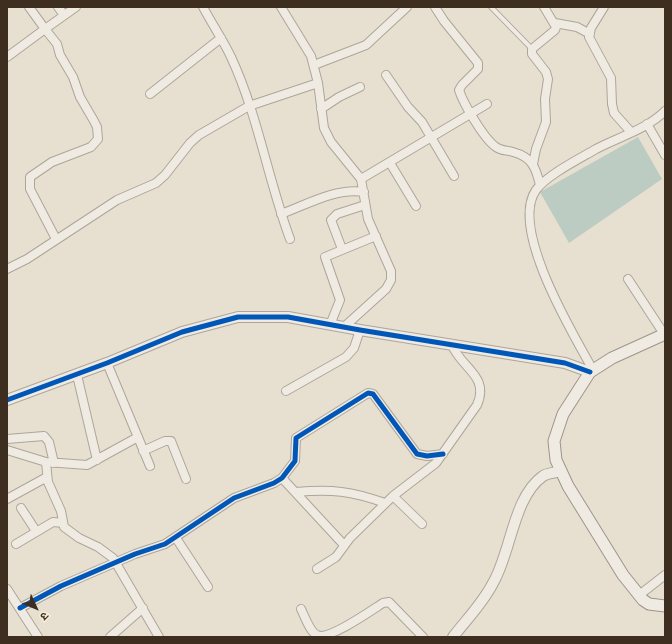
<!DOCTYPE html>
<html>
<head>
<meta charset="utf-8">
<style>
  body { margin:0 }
  #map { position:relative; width:672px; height:644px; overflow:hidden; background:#e7e0d1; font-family:"Times New Roman","Noto Sans Devanagari",serif }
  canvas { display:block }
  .frame { position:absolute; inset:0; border:8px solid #3d2e20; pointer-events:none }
  .north { position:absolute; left:16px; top:588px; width:40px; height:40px; -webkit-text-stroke:3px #f7eed8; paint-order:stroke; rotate:134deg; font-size:11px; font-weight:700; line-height:16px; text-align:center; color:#3d2e20 }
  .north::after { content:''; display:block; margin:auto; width:14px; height:18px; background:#3d2e20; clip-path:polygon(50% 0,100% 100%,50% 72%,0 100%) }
</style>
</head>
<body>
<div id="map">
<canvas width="672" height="644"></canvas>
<div class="frame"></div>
<div class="north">उ</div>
</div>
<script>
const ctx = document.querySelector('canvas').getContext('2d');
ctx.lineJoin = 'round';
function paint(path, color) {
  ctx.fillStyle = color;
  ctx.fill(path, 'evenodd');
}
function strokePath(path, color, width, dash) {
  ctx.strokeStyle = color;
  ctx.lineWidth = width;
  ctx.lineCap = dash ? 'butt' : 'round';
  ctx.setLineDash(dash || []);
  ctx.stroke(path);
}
paint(new Path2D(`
  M638 137 662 179 569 243 540 192Z`), '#bcccc2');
const service = new Path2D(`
  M491 7 532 49`);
const minor = new Path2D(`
  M29 7 45 29 76 7
  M58 7 64 15
  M203 7C212 24 223 40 231 57 258 115 268 180 290 239
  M281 7 311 56 318 83 324 128 331 142 361 179 368 219 391 271V280L386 289 344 327
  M435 7 444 21 478 63V69L462 85 459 90C463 103 484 139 496 147 501 151 507 150 513 152 532 157 536 168 540 185
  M604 7 591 28 589 37 611 78 612 104 614 113 631 132
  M555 23 577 27 590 34
  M7 57 45 29 57 44 60 55 73 77 80 97 94 121 97 127 98 139 91 147 52 162 30 177V189L56 239
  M314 65 366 45 407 7
  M386 75 408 107 422 122 454 176
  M150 94 221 38
  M321 109 339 97 360 87
  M647 124 665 155
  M390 163 416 206
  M533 164 536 149 546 122 545 99 548 79 546 72 532 54V49L555 30 556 27 544 7
  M361 179 487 104
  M281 214C306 205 337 187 364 192
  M342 249 331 220 337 214 365 205
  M7 269 27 259 117 200 156 183 165 175 190 143 199 135 249 106 318 83
  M628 279 664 334
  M330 325 340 300 325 257 376 236
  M107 363 150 466
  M593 370C573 334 509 228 536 190 547 175 579 159 596 149 619 137 647 129 665 111
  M77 375 97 460
  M286 391 346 357 354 348 360 330
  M7 439 44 436 49 442 54 463
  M7 450 46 462 87 465 138 437
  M143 451 165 441H171L186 479
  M46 462 48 482 61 511 64 527 79 538 98 547 113 558 159 637
  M282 478 344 545
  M296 492C332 489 351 491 385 503
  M393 496 422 524
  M7 499 47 477
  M21 508 36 531
  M176 538 208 587
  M16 544 53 522 63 523
  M317 569 336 557 350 538 393 496 436 463 477 405C490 376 461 368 452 345
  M7 589 38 637
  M638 596 665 575
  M20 608 61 586 135 554 165 544 234 498 274 483 282 478 295 461 296 438 368 393 373 394 417 454 427 456 443 454
  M301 609C305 617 310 632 317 635 328 641 372 610 383 603L389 602 423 637
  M110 637 143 608`);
const tertiary = new Path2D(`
  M7 400 107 363 182 332 238 317H288L360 330 565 363 590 372
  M453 637C466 620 483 603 493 583 511 553 513 497 543 476 547 473 555 473 560 471`);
const secondary = new Path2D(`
  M665 334 612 358 590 372 563 414 554 441 556 460 568 486 623 575 643 600 649 604 665 606`);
strokePath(service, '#ada599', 6);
strokePath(minor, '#ada599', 10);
strokePath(tertiary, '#ada599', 12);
strokePath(secondary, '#9c958a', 13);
strokePath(service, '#efebe3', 4);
strokePath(minor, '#efebe3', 8);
strokePath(tertiary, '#efebe3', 10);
strokePath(secondary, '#efebe3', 11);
strokePath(new Path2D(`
  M7 400 107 363 182 332 238 317H288L360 330 565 363 590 372
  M20 608 61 586 135 554 165 544 234 498 274 483 282 478 295 461 296 438 368 393 373 394 417 454 427 456 443 454`), '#0057b8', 5);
</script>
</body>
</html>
